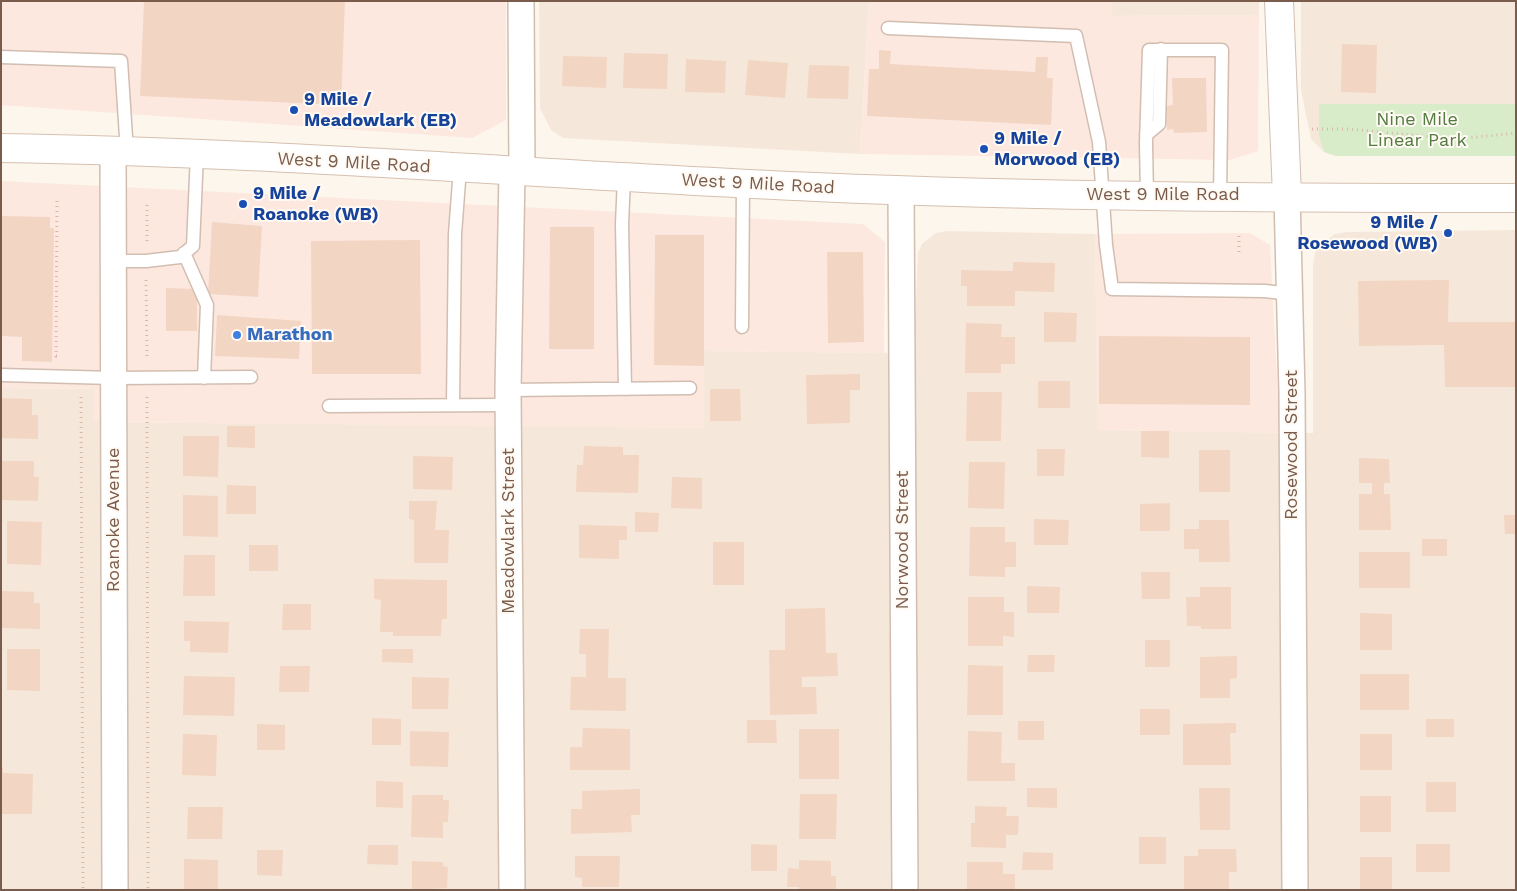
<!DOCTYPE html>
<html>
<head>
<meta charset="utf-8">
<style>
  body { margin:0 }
  #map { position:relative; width:1517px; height:891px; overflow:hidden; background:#fdf6ec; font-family:"Work Sans",sans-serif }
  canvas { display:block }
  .frame { position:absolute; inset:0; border:2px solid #7a5c4d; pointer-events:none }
</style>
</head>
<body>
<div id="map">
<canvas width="1517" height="891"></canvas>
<div class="frame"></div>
</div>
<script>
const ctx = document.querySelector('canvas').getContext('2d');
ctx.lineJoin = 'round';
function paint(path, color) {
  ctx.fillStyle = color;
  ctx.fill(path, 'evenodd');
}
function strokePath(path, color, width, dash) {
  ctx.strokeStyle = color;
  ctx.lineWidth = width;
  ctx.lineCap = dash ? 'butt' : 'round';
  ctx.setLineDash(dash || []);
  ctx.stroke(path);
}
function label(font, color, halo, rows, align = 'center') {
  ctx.font = font + ' "Work Sans",sans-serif';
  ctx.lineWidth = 4;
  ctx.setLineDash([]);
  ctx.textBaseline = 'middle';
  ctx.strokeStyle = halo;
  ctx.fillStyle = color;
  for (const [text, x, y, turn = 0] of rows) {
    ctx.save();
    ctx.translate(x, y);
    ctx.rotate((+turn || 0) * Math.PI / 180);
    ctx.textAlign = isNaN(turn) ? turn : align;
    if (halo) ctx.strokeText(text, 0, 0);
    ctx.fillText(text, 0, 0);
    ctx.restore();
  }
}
paint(new Path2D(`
  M539 1H869L860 154 563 138 551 130 540 108Z
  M1112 1H1259V15L1112 16Z
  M1301 1H1516V156H1336L1324 152 1311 139 1301 90Z
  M1516 230V890H1V388L94 389V422L585 426 704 351 914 353 918 253 922 244 936 233 947 231 1095 234 1098 430 1313 433V266L1315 253 1323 243 1335 234 1347 232Z`), '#f5e8da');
paint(new Path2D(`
  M1 1H506V120L472 138 1 105Z
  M869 1H1112V16L1259 15 1258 151 1230 160 860 154Z
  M1 181 863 224 885 242 884 353 704 351V428L93 422 94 389 1 388Z
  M1250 233 1270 245 1280 433 1097 430 1095 234Z`), '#fde8e0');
paint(new Path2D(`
  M1319 104H1516V156H1336L1324 152 1319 136Z`), '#d8ecc9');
paint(new Path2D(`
  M144 1H345L341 105 140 96Z
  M1342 44 1377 45 1376 93 1341 92Z
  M879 50 891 51 890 64 1035 72 1036 57H1048L1047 78H1053L1051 125 867 116 869 69H879Z
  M624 53 668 54 667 89 623 88Z
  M563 56 607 57 606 88 562 86Z
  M686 59 726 61 725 93 685 92Z
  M748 60 788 63 785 98 745 95Z
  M809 65 849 66 848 99 807 98Z
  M1172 78H1206L1207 132 1174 133 1173 129 1167 130 1166 106 1173 105Z
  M1 216 50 217V228H54L52 362 22 361V337L2 336Z
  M212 222 262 226 258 297 208 294Z
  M550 227H594V349H549Z
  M655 235H704V366L654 365Z
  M420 240 421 374H312L311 241Z
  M827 252H863L864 342 828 343Z
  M1013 262 1055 263 1054 292 1015 291V306H967V286H961V270L1013 271Z
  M1449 280 1448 322H1516V387H1445L1444 345 1359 346 1358 281Z
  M166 288 197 289V331H166Z
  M1044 312 1077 313 1076 342H1044Z
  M217 315 301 321 299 359 215 356Z
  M966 323 1002 324 1001 337H1015V364H1001V373H965Z
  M1099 336 1250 337V405L1099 404Z
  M860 374V390H850V423L807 424 806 375Z
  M1038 381H1070V408H1038Z
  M710 389H740L741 421H710Z
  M967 392H1002L1001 441H966Z
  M1 398 32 399V415H38V439L1 438Z
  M227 426H255V448L227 447Z
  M1141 431H1169V458L1141 457Z
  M183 436H219L218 477 183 476Z
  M584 446 623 447V455H639L638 493 576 492 577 465H583Z
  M1037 449H1065L1064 476H1037Z
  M1199 450H1230V492H1199Z
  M413 456 453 457 452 490 413 489Z
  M1359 458 1389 459 1390 483H1384V494H1390L1391 530H1359V494H1372V483H1359Z
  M1 461H34V477H39L38 501 1 500Z
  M969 462H1005L1004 509 968 508Z
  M672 477 702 478V509L671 508Z
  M227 485 256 486V514H226Z
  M183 495 218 496V537L183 536Z
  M409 501H437L435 530H449L448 563H414V520L409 519Z
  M1170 503V531H1140V504Z
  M635 512 659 513 658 532H635Z
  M1504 515H1516V534H1505Z
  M1034 519 1069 520 1068 545H1034Z
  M1199 520H1229L1230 562H1199V549H1184V529H1199Z
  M7 521 42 522 41 565 7 564Z
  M579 525 627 526V540H619V559L579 558Z
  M970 527H1005V542H1016V567H1005V577L969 576Z
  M1422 539H1447V556H1422Z
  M713 542H744V585H713Z
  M249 545H278V571H249Z
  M1359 552H1410V588H1359Z
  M184 555H215V596H183Z
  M1141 572H1170V599H1142Z
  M374 579 447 580V619H442L441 636H393V632H380L381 600 374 599Z
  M1027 586 1060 587 1059 613H1027Z
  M1200 587H1231V629H1201V626H1187L1186 597H1200Z
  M1 591 34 592V603H40V629L1 628Z
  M968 597H1004V612H1014V637L1003 636V646H968Z
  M283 604H311V630H282Z
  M825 608 826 653H837L838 676 802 677V687H816L817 714 770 715 769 650H785V609Z
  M1360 613 1392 614V650H1360Z
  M184 621 229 622 228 653 190 652V641H184Z
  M580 629H609L608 678H626V711L570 710 571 677H586V654H579Z
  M1145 640H1170V667H1145Z
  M7 649H40V691L7 690Z
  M382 649H413V663L382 662Z
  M1028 655H1055L1054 672H1027Z
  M1237 656V678L1230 679V698H1200V657Z
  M968 665 1003 666V715H967Z
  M280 666H310L309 692H279Z
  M1360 674H1409V710H1360Z
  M184 676 235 677 234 716 183 715Z
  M412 677 449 678 448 709H412Z
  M1140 709H1170V735H1140Z
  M372 718 401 719V745H372Z
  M1426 719H1454V737H1426Z
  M747 720H776L777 743H747Z
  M1018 721H1044V740H1018Z
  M1236 723V733H1230L1231 765H1183V724Z
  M257 724 285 725V750H257Z
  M583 728 630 729V770H570V747H582Z
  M799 729H839V779H799Z
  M410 731 449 732 448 767 410 766Z
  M968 731 1002 732 1001 763H1015V781H967Z
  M183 734 217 735 216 776 182 775Z
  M1360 734H1392V770H1360Z
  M1 767H3V773L33 774 32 814H1Z
  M376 781 403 782V808L376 807Z
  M1426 782H1456V812H1426Z
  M1027 788H1057V808L1027 807Z
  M1199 788H1230V830H1200Z
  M640 789V815H631L632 832 571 834V809H582V791Z
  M800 794H837L836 839H799Z
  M412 795H443V800H449L448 822H443V838L411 837Z
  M1360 796H1391V832H1360Z
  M975 806 1007 807 1006 816H1019L1018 835H1006V848L971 847V823H975Z
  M188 807H223L222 839H187Z
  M1139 837H1166V864H1139Z
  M751 844 777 845V871H751Z
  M1416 844H1450V872H1416Z
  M368 845H398V865L367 864Z
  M1198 849H1236L1237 872H1229V890H1184V856H1198Z
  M257 850H283L282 876 257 875Z
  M1023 852 1053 853V870H1022Z
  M575 856H620L619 887H582V878L575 877Z
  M1360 857H1392V890H1360Z
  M184 859 218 860V890H184Z
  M799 860 831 861V876H836V890H799V887H787L788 868 799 869Z
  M412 861 443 862V866L448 867 447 888 412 890Z
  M967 862H1003V874H1015V890H967Z`), '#f3d5c3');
const service = new Path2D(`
  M888 28 1076 36 1099 142 1106 245 1112 289 1265 291 1290 294
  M1 57 121 61 127 152
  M1146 135 1159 124 1161 49
  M624 178 622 224 625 389
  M1147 196 1146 144 1149 50H1222L1220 195
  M184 253 207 305 204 378
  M112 261H146L180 257 193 246 197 154
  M742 327 743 183
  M1 375 113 378 251 377
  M508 390 690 388
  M453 405 455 234 460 168
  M329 406 508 405`);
const minor = new Path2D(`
  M521 1 522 172
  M113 151 115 890
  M901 190 905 890
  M1287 196 1292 393 1295 890
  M512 890 508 390 512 172`);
const tertiary = new Path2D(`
  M1279 1 1287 196`);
const secondary = new Path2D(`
  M1 148C273 152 544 175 815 187 1048 197 1283 198 1516 198`);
strokePath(service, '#d1beb0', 15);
strokePath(minor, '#d1beb0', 28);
strokePath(tertiary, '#d1beb0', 30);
strokePath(secondary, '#d6c0b0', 30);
strokePath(new Path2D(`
  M1312 129H1347L1457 139 1516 133
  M57 201 56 356H58
  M147 241V204
  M1239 252V234
  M146 280 147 359
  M81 397 83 890
  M147 397 148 890`), '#d9b8a5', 3, [1, 4]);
strokePath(service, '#fff', 12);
strokePath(minor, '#fff', 25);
strokePath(tertiary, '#fff', 28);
strokePath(secondary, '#fff', 28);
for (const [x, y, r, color] of [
  [294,110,5,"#1a4fb4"],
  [984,149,5,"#1a4fb4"],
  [243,204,5,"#1a4fb4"],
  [1448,233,5,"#1a4fb4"],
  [237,335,5,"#3f7fe0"]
]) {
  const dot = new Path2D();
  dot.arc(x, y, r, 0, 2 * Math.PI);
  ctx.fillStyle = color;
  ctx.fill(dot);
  strokePath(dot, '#fffaf3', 2);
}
label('bold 18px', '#164399', '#fffaf3', [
  ["9 Mile /",304,100],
  ["Meadowlark (EB)",304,121],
  ["9 Mile /",994,139],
  ["Morwood (EB)",994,160],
  ["9 Mile /",253,194],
  ["Roanoke (WB)",253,215],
  ["9 Mile /",1438,223,"right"],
  ["Rosewood (WB)",1438,244,"right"]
], 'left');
label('18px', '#537a41', '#fffaf3', [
  ["Nine Mile",1417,120],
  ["Linear Park",1417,141]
]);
label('18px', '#7a5c4d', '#fffaf3', [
  ["West 9 Mile Road",354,163,3],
  ["West 9 Mile Road",758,184,3],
  ["West 9 Mile Road",1163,195],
  ["Rosewood Street",1292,445,-90],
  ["Roanoke Avenue",114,520,-90],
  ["Meadowlark Street",509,531,-90],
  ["Norwood Street",903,540,-90]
]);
label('bold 18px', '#366cbe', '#fffaf3', [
  ["Marathon",247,335]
], 'left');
</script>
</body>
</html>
